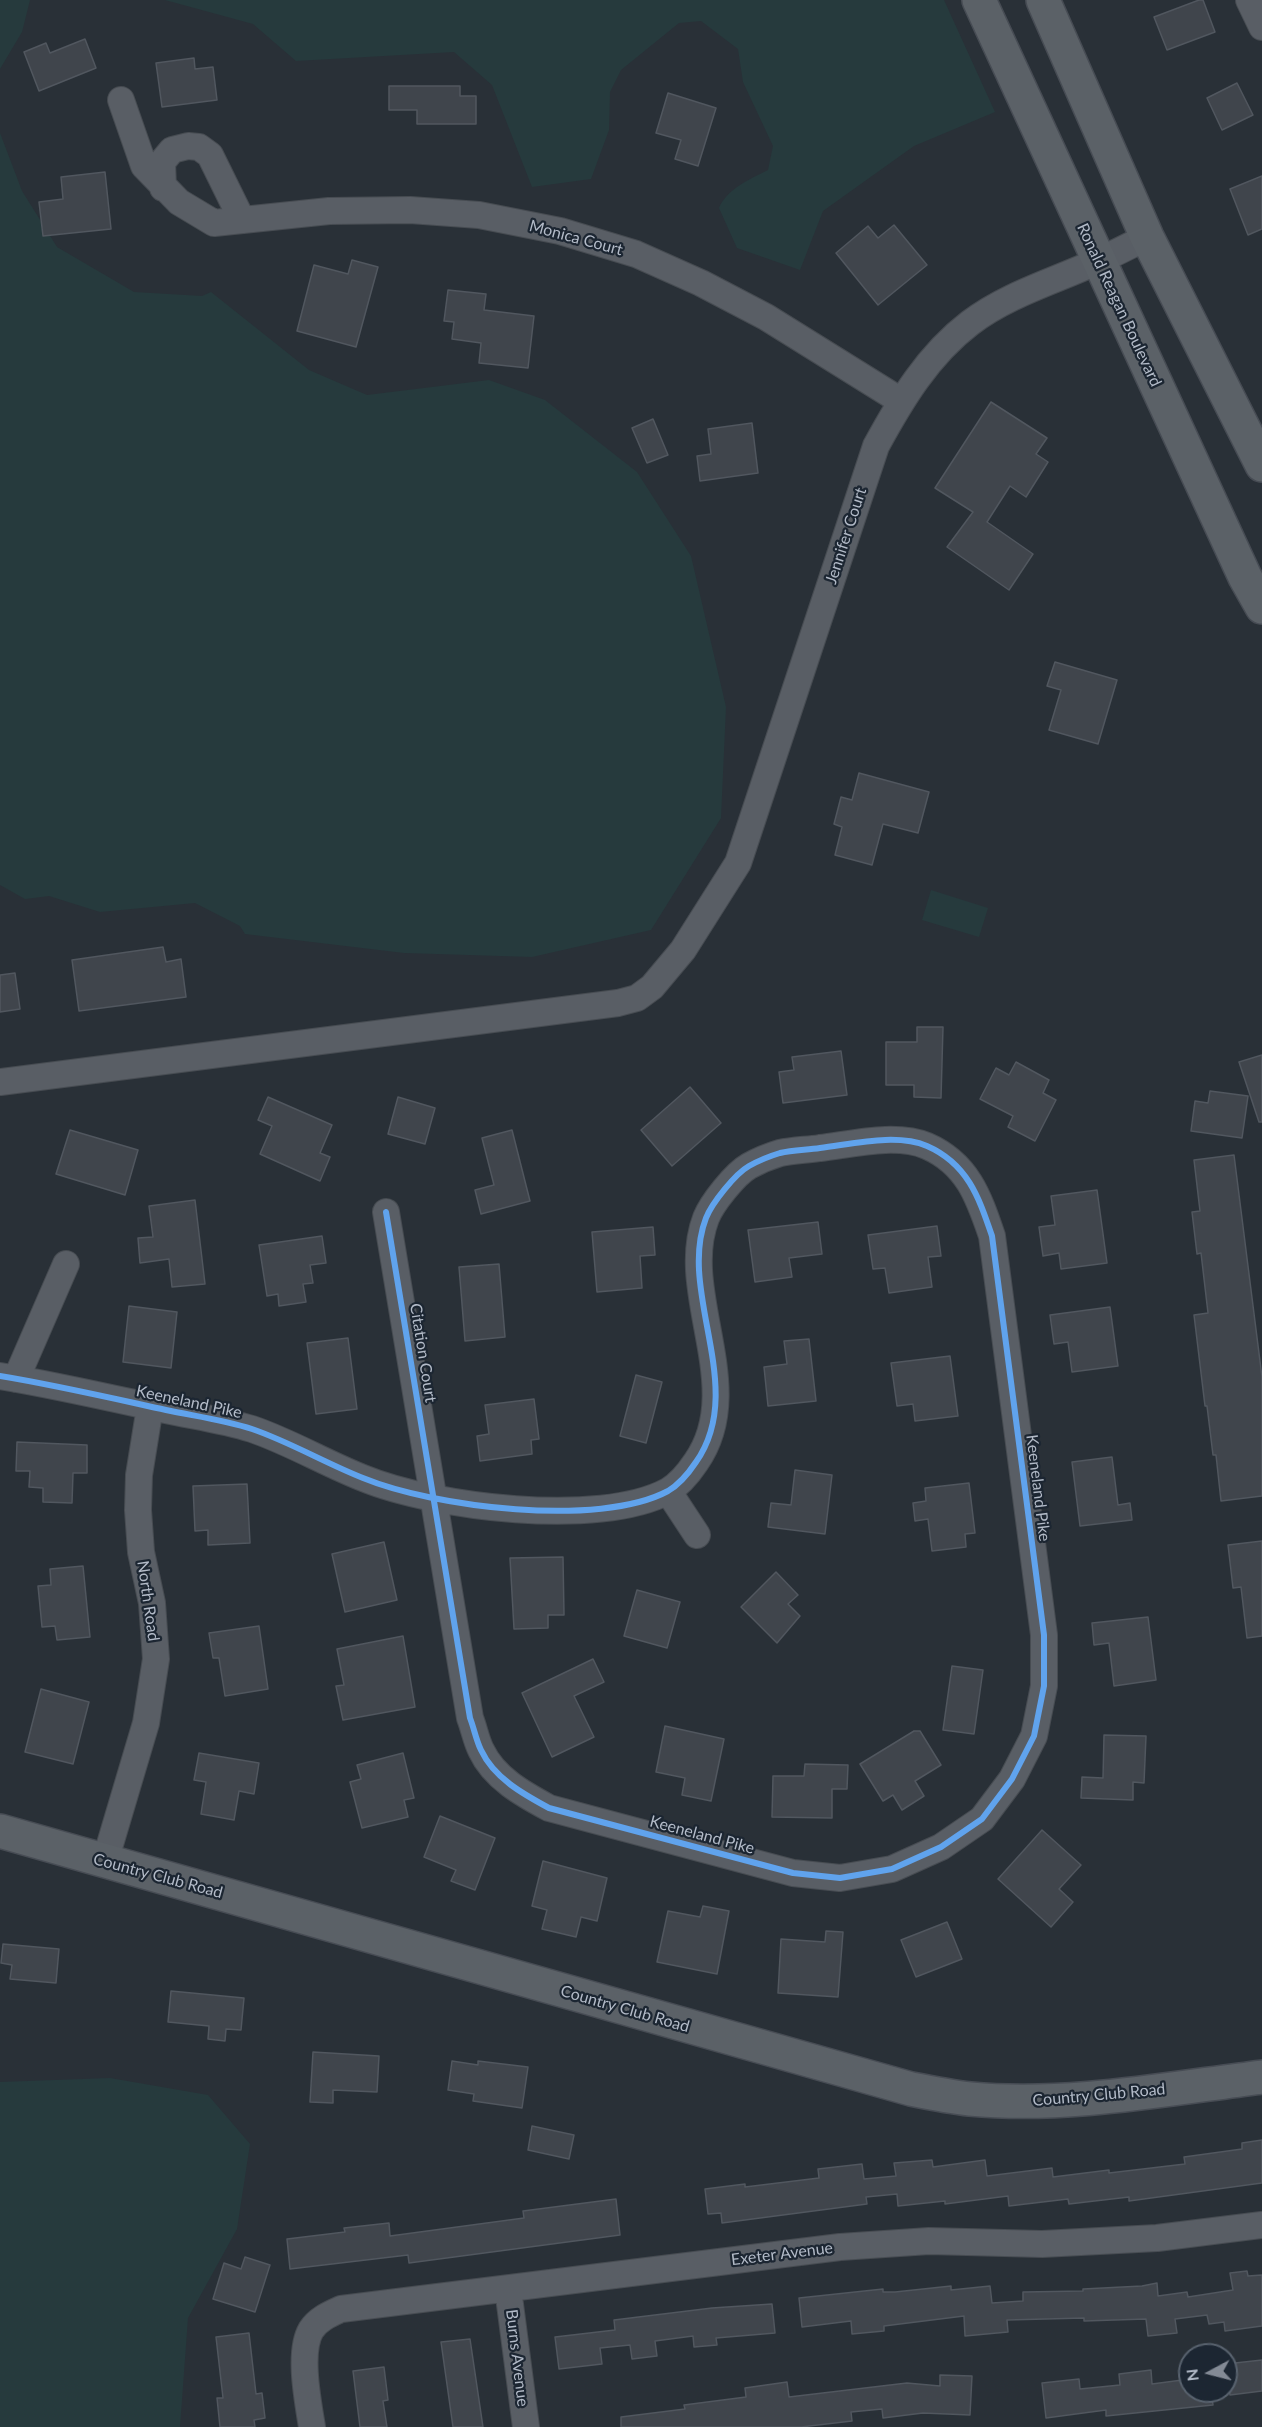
<!DOCTYPE html>
<html>
<head>
<meta charset="utf-8">
<style>
  body { margin:0 }
  #map { position:relative; width:1262px; height:2427px; overflow:hidden; background:#293037; font-family:Lato,sans-serif }
  canvas { display:block }
  .north { position:absolute; left:1178px; top:2343px; width:60px; height:60px; box-sizing:border-box; background:#1c2632; border:2px solid #58626e; border-radius:50%; rotate:263deg; font-size:16px; font-weight:700; line-height:24px; text-align:center; color:#b3bbc8 }
  .north::after { content:''; display:block; margin:auto; width:21px; height:27px; background:#838a95; clip-path:polygon(50% 0,100% 100%,50% 72%,0 100%) }
</style>
</head>
<body>
<div id="map">
<canvas width="1262" height="2427"></canvas>
<div class="north">N</div>
</div>
<script>
const ctx = document.querySelector('canvas').getContext('2d');
ctx.lineJoin = 'round';
function paint(path, color) {
  ctx.fillStyle = color;
  ctx.fill(path, 'evenodd');
}
function strokePath(path, color, width, dash) {
  ctx.strokeStyle = color;
  ctx.lineWidth = width;
  ctx.lineCap = dash ? 'butt' : 'round';
  ctx.setLineDash(dash || []);
  ctx.stroke(path);
}
function label(font, color, halo, rows, align = 'center') {
  ctx.font = font + ' Lato,sans-serif';
  ctx.lineWidth = 4.5;
  ctx.setLineDash([]);
  ctx.textBaseline = 'middle';
  ctx.strokeStyle = halo;
  ctx.fillStyle = color;
  for (const [text, x, y, turn = 0] of rows) {
    ctx.save();
    ctx.translate(x, y);
    ctx.rotate((+turn || 0) * Math.PI / 180);
    ctx.textAlign = isNaN(turn) ? turn : align;
    if (halo) ctx.strokeText(text, 0, 0);
    ctx.fillText(text, 0, 0);
    ctx.restore();
  }
}
paint(new Path2D(`
  M0 0H30L22 32 0 69Z
  M165 0H944L995 112 914 146 823 211 800 270 737 248 719 208C727 189 750 179 768 170L773 146 743 82 738 49 701 21 679 23 621 70 610 92 609 130 591 179 532 187 492 85 454 52 296 61 253 24Z
  M0 133 22 191 57 247 134 292 202 296 211 292 309 370 367 395 489 380 545 400 637 472 691 556 726 707 721 818 651 930 532 957 404 953 245 934 240 926 195 903 100 912 49 896 25 899 0 885Z
  M931 890 988 908 979 937 922 920Z
  M110 2078 208 2095 250 2144 237 2229 188 2318 180 2427H0V2082Z`), '#263a3d');
const building = new Path2D(`
  M1199 0H1203L1215 32 1167 50 1154 17Z
  M85 39 96 68 39 91 24 52 46 43 50 53Z
  M194 58 195 69 213 67 217 100 162 107 156 63Z
  M1237 83 1253 115 1222 130 1207 98Z
  M389 86H460V96H476V124H417V110H389Z
  M668 93 716 108 698 166 675 159 681 140 656 133Z
  M105 172 111 229 43 236 39 202 63 199 61 177Z
  M1262 176V229L1248 235 1230 189Z
  M894 225 927 265 878 305 836 253 868 226 878 238Z
  M352 260 378 267 356 347 297 331 314 265 348 274Z
  M448 290 486 294 484 310 534 316 528 368 479 363 481 343 452 339 454 322 444 321Z
  M991 402 1047 438 1036 454 1048 462 1026 497 1010 486 987 522 1033 554 1009 590 947 547 973 512 935 488Z
  M653 419 668 455 647 463 632 428Z
  M752 423 758 473 700 481 697 456 711 454 708 429Z
  M1055 662 1117 680 1098 744 1049 730 1061 690 1047 686Z
  M859 773 929 792 918 833 883 824 872 865 835 855 842 827 834 824 841 797 852 800Z
  M163 947 166 962 181 959 186 997 79 1011 72 960Z
  M15 973 20 1009 0 1012V975Z
  M917 1027H943L941 1098 914 1097V1085H886V1042H917Z
  M841 1051 847 1095 783 1103 779 1072 794 1070 792 1057Z
  M1262 1055V1122H1259L1239 1062Z
  M1016 1062 1049 1080 1043 1093 1056 1100 1035 1141 1008 1127 1013 1116 980 1099 996 1068 1009 1075Z
  M690 1087 721 1123 672 1166 641 1130Z
  M1210 1091 1248 1096 1242 1138 1191 1131 1195 1101 1208 1103Z
  M268 1097 332 1125 320 1153 330 1157 320 1181 260 1154 272 1126 258 1120Z
  M398 1097 435 1108 425 1144 388 1134Z
  M70 1130 138 1150 125 1195 56 1174Z
  M512 1130 530 1201 481 1214 475 1190 494 1185 482 1138Z
  M1234 1155 1262 1377V1496L1221 1501 1216 1455H1213L1207 1406H1205L1194 1315 1208 1313 1201 1253 1197 1254 1192 1212 1200 1211 1194 1160Z
  M1097 1190 1107 1263 1061 1269 1059 1253 1043 1256 1039 1227 1055 1225 1051 1196Z
  M195 1200 205 1284 172 1287 169 1259 140 1263 138 1238 153 1237 149 1206Z
  M818 1222 822 1254 789 1258 792 1277 755 1282 748 1230Z
  M937 1226 941 1256 928 1257 932 1287 889 1293 885 1268 873 1269 868 1235Z
  M653 1227 655 1255 640 1256 642 1288 597 1292 592 1232Z
  M322 1236 326 1263 310 1265 313 1283 303 1284 306 1302 279 1306 278 1294 267 1296 259 1245Z
  M499 1264 505 1337 465 1341 459 1267Z
  M129 1306 177 1312 171 1368 123 1362Z
  M1110 1307 1118 1366 1072 1372 1068 1342 1054 1344 1050 1315Z
  M348 1338 357 1409 316 1414 307 1343Z
  M809 1339 816 1401 768 1406 764 1367 787 1364 784 1341Z
  M950 1356 958 1416 915 1421 913 1404 897 1406 891 1363Z
  M636 1375 662 1382 646 1443 620 1436Z
  M534 1399 539 1439 531 1440 532 1454 480 1461 477 1436 489 1434 485 1405Z
  M17 1442 87 1445V1473H73L72 1503 43 1502V1488L29 1487 30 1471H16Z
  M1112 1457 1118 1505 1130 1503 1132 1520 1080 1526 1072 1462Z
  M795 1470 832 1475 825 1534 768 1527 771 1503 791 1505Z
  M969 1483 975 1533 965 1534 966 1547 932 1551 928 1519 915 1521 913 1503 926 1501 925 1488Z
  M247 1484 250 1543 208 1545V1530L195 1531 193 1486Z
  M1262 1541V1636L1247 1638 1241 1587 1233 1588 1228 1545Z
  M384 1542 397 1600 345 1612 332 1554Z
  M563 1557 564 1615H548V1628L514 1629 510 1558Z
  M83 1566 90 1637 57 1640 55 1626 42 1627 38 1586 51 1585 50 1569Z
  M776 1572 798 1595 788 1604 800 1616 777 1643 741 1607Z
  M637 1590 680 1602 667 1648 624 1636Z
  M1148 1617 1156 1680 1114 1686 1109 1643 1094 1645 1092 1623Z
  M259 1626 268 1689 225 1696 219 1658H213L209 1633Z
  M403 1636 415 1707 343 1720 336 1686 344 1685 337 1649Z
  M593 1659 604 1682 574 1696 594 1737 552 1757 522 1693Z
  M952 1666 983 1670 974 1734 943 1730Z
  M41 1689 89 1702 73 1764 25 1752Z
  M665 1726 724 1739 711 1801 682 1795 685 1778 656 1772Z
  M914 1731H920L941 1765 915 1781 924 1796 902 1810 893 1795 883 1801 860 1764Z
  M1104 1735 1146 1736 1144 1783 1133 1782V1800L1081 1798 1082 1777 1103 1778Z
  M199 1753 259 1763 254 1794 239 1791 234 1820 201 1814 206 1782 194 1780Z
  M403 1753 414 1798 404 1800 408 1817 362 1828 350 1782 361 1779 357 1765Z
  M805 1764 848 1765 847 1789H832V1818L772 1817 773 1776H804Z
  M440 1816 495 1838 475 1890 451 1881 456 1870 424 1857Z
  M1042 1830 1081 1865 1059 1889 1073 1902 1051 1927 998 1879Z
  M543 1861 607 1878 597 1921 581 1917 576 1937 542 1929 547 1910 532 1906Z
  M703 1906 729 1911 717 1974 657 1962 668 1911 700 1917Z
  M947 1922 962 1959 916 1977 901 1940Z
  M826 1931 843 1932 838 1997 778 1993 781 1939 825 1942Z
  M3 1944 59 1949 56 1983 10 1979 12 1965 1 1963Z
  M171 1991 244 1998 241 2030 226 2029 225 2041 208 2039 209 2026 168 2022Z
  M313 2052 379 2056 377 2092 333 2090V2103L310 2102Z
  M452 2061 478 2065V2061L528 2067 522 2108 473 2101 474 2094 448 2090Z
  M532 2126 574 2135 569 2159 528 2150Z
  M1262 2140V2183L1129 2201V2197L1069 2204 1068 2199 1009 2206 1008 2196 945 2204V2201L898 2206 897 2194 866 2197 867 2204 722 2223 721 2213 708 2214 705 2189 745 2184V2187L819 2178 818 2169 862 2164 864 2179 896 2176 894 2163 932 2160 933 2167 985 2160 987 2176 1052 2168 1053 2177 1109 2170V2173L1185 2164 1184 2157 1242 2149V2143Z
  M616 2199 620 2235 409 2263 408 2255 290 2269 287 2239 345 2232 344 2228 389 2223 390 2236 524 2218 523 2211Z
  M245 2257 270 2265 255 2312 213 2299 224 2263 241 2269Z
  M1247 2271 1248 2276 1262 2275V2326L1225 2331 1224 2322 1209 2324 1207 2315 1175 2319 1177 2333 1148 2336 1146 2319 1084 2321V2318L1007 2320 1008 2332 965 2336 964 2316 884 2326V2331L852 2334 851 2321 802 2327 799 2298 883 2289V2292H895L951 2286V2290L990 2286 992 2303 1023 2301V2292L1083 2291V2289L1142 2286 1157 2283 1158 2296 1187 2292 1188 2297 1233 2290 1230 2273Z
  M772 2304 775 2333 716 2338 717 2345 694 2347 693 2336 655 2341 657 2356 632 2359 630 2345 600 2348 602 2364 559 2369 555 2337 615 2330 614 2320 712 2308Z
  M249 2333 256 2394 262 2393 265 2418 254 2420 255 2427H220L217 2398H223L216 2337Z
  M470 2339 483 2427H453L441 2342Z
  M1262 2360V2391L1230 2395 1226 2364Z
  M384 2367 388 2400 383 2401 387 2427H360L353 2371Z
  M1151 2370 1152 2384 1190 2379V2391H1211L1213 2405 1106 2416V2410L1046 2418 1042 2383 1079 2379 1080 2389 1120 2385 1119 2374Z
  M940 2375 972 2376 970 2415 923 2413 883 2418 882 2409 851 2412 852 2421 801 2427H621V2417L685 2409 684 2405 746 2397 745 2388 787 2382 789 2397 907 2383 940 2386Z`);
paint(building, '#40454c');
strokePath(building, '#51575f', 1.5);
const minor = new Path2D(`
  M1249 0 1262 27
  M121 100 144 166 179 202 214 223 329 211 410 210 479 215 560 231 636 254 701 283 766 317 901 401
  M163 188 162 162 172 150 188 146 199 147 210 155 242 220
  M0 1082 618 1003 637 998 652 987 683 950 738 863 876 446C901 400 928 355 970 323 1008 294 1055 281 1098 261 1114 254 1131 245 1147 237
  M0 1376C55 1385 111 1398 166 1410 194 1416 224 1420 252 1429 290 1442 325 1463 363 1478 433 1507 599 1528 668 1491 680 1484 688 1474 696 1462 748 1388 677 1293 706 1218 712 1203 735 1174 749 1166 758 1161 770 1156 780 1153 793 1150 807 1150 820 1148 853 1144 896 1133 927 1146 968 1164 979 1198 992 1236L1044 1635V1686L1034 1736 1012 1779 982 1819 941 1847 892 1869 840 1878 793 1873 549 1808C523 1794 494 1778 481 1750 476 1740 474 1728 470 1718L386 1212
  M16 1379 66 1264
  M668 1491 697 1535
  M105 1861 146 1723 156 1659 152 1603 141 1552 138 1510 139 1475 150 1407
  M508 2289 526 2427
  M312 2427C308 2402 298 2352 311 2330 318 2319 330 2314 341 2309L840 2247 929 2241 1042 2244 1157 2238 1262 2225`);
const major = new Path2D(`
  M979 0 1245 577 1262 607
  M1043 0 1147 237 1262 465
  M0 1831 911 2089C931 2093 951 2097 970 2099 1067 2108 1166 2089 1262 2077`);
strokePath(minor, '#474c52', 28);
strokePath(major, '#474c54', 36);
strokePath(minor, '#595e65', 26);
strokePath(major, '#5b6167', 33);
strokePath(new Path2D(`
  M0 1376C55 1385 111 1398 166 1410 194 1416 224 1420 252 1429 290 1442 325 1463 363 1478 433 1507 599 1528 668 1491 680 1484 688 1474 696 1462 748 1388 677 1293 706 1218 712 1203 735 1174 749 1166 758 1161 770 1156 780 1153 793 1150 807 1150 820 1148 853 1144 896 1133 927 1146 968 1164 979 1198 992 1236L1044 1635V1686L1034 1736 1012 1779 982 1819 941 1847 892 1869 840 1878 793 1873 549 1808C523 1794 494 1778 481 1750 476 1740 474 1728 470 1718L386 1212`), '#60a3ed', 6);
label('16px', '#b3bbc8', '#1c2632', [
  ["Monica Court",576,238,15],
  ["Ronald Reagan Boulevard",1119,305,65],
  ["Jennifer Court",846,536,-72],
  ["Citation Court",423,1353,81],
  ["Keeneland Pike",189,1402,12],
  ["Keeneland Pike",1038,1488,83],
  ["North Road",148,1601,82],
  ["Keeneland Pike",702,1835,15],
  ["Country Club Road",158,1876,15],
  ["Country Club Road",625,2009,16],
  ["Country Club Road",1099,2095,-5],
  ["Exeter Avenue",782,2254,-7],
  ["Burns Avenue",517,2358,83]
]);
</script>
</body>
</html>
